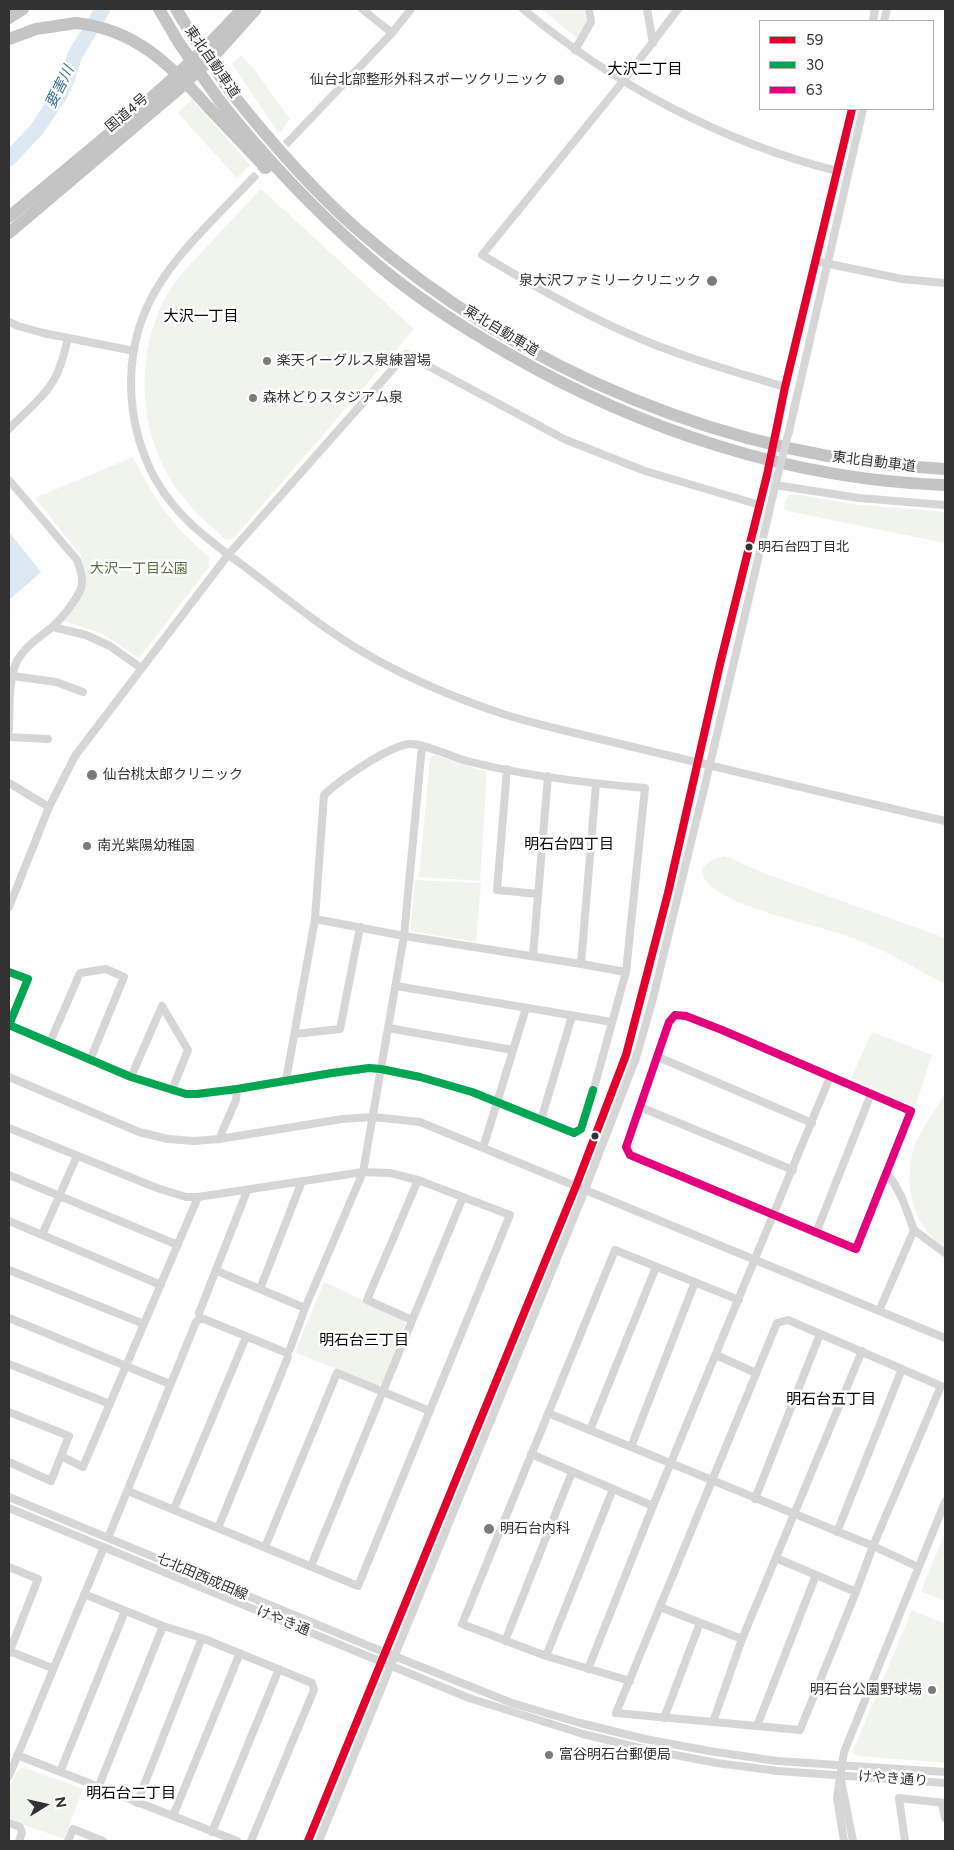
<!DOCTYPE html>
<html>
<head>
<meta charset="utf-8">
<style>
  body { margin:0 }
  #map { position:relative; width:954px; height:1850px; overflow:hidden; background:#fff; font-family:Figtree,sans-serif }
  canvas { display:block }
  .frame { position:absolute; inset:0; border:10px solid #323232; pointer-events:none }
  .legend { position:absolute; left:759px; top:20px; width:175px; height:90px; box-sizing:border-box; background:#fff; border:1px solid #adadad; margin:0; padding:6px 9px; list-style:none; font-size:15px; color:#323232 }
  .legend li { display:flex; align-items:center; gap:10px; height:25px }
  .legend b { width:25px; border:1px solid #adadad }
  .north { position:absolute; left:20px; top:1780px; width:50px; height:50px; -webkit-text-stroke:4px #fff; paint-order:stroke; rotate:80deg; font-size:14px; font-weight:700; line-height:20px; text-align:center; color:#323232 }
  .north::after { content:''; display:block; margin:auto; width:18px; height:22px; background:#323232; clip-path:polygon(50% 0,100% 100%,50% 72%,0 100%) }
</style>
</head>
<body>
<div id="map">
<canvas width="954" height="1850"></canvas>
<div class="frame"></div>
<ul class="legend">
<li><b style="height:6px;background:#e4002b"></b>59</li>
<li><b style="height:6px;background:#00a651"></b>30</li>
<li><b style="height:6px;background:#e5007d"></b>63</li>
</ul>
<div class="north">N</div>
</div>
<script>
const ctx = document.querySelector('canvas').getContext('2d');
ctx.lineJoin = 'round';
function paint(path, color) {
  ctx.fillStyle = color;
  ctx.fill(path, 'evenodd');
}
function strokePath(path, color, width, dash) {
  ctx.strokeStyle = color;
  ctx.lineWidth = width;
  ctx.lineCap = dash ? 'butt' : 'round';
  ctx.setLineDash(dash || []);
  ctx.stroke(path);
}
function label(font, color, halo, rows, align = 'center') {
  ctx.font = font + ' Figtree,"Noto Sans JP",sans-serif';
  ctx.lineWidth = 5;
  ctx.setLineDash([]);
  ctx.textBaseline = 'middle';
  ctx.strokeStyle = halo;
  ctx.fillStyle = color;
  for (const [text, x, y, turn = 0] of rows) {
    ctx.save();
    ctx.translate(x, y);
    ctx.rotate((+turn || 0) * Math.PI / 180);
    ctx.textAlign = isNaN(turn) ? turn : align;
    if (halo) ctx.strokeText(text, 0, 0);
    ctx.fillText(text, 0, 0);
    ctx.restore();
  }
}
paint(new Path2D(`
  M541 9H584L587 24 577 38Z
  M241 55 253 68 290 119 281 132H278L232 64Z
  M192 99 250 165 237 178 178 113Z
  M261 189 414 329 234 538 226 540C211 526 195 513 183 497 139 443 133 362 164 300 173 282 188 267 201 253 221 231 241 210 261 189Z
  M133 457C154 499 172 526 209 557V567L139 658 103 634 63 620 81 598 85 584V570L80 554 35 498Z
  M789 495H800L851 504 945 512V543L788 511 784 509 785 501Z
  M435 755 487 772 480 881 419 877 430 758Z
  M725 856 766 874 945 938V984C915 968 885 950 853 938 817 924 728 909 705 880 703 877 703 873 702 869 709 861 714 858 725 856Z
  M415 880 481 883 476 942 414 932 410 929Z
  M872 1032 932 1055 915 1107 851 1078Z
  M945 1093V1247C912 1227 903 1183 914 1147 919 1133 937 1107 945 1093Z
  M324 1282 402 1318 406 1326 382 1384 377 1386 295 1352Z
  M945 1533V1601L921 1591Z
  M912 1610 945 1624V1763L857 1756 853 1751Z
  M23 1767 83 1789 64 1839 9 1819C9 1802 6 1778 23 1767Z`), '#f1f4ed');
paint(new Path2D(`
  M9 532 41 572 9 600Z`), '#dde9f2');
strokePath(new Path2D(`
  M9 159 37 129 60 95 67 80 75 55 103 9`), '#dde9f2', 15);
strokePath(new Path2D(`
  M277 153 292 138
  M251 180 267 164`), '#d6d6d6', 8, [8, 4]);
strokePath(new Path2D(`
  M362 9 392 33
  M523 9C614 85 722 142 837 171
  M647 9 653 43
  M678 9 620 85 482 255C529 283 577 311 627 333 678 356 732 371 785 387
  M873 21 875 9
  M884 21 887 9
  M575 50 591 22 589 9
  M292 138 392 33 411 9
  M251 180C214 220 164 263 144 314 123 367 128 430 156 480 178 520 217 546 253 573 288 600 324 629 363 652 407 678 455 698 503 714 518 719 535 723 550 727 586 736 622 744 658 753 754 776 849 799 945 821
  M815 261 902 279 945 283
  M9 322 18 326 43 333 134 351
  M9 429C24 413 46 396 56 376 62 364 65 351 68 338
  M777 429 785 387 852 109
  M789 431 863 109
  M9 480 77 560C87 585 82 591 66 612 60 619 55 626 47 631 36 640 24 648 17 661 8 678 10 710 9 730
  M775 485 859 498 945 505
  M53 627 86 635 110 646 141 668
  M13 676 56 682 83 692
  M9 737 48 739
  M507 769 497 890 538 894
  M9 783 49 807
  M9 907 49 807 75 756 228 555 406 354 564 439 645 471 760 505
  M315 919 404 936 581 964 596 784
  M533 956 548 776
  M581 964 626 972
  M9 972 28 979 9 1025 131 1077 186 1094H197L237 1089 332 1073 369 1068 381 1069 420 1077 472 1092 574 1133 581 1129 594 1088 626 972 645 788C586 783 524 776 467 761 452 757 423 743 409 744 387 747 341 779 324 795L315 919 286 1080
  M396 986 612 1022
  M675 1015 686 1016 722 1030 911 1111 856 1249 630 1155 626 1147 669 1022Z
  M388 1028 513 1050
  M295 1034 340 1029 360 927
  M50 1042 80 973 106 969 124 977 90 1060
  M658 1057 812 1123
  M9 1077 139 1132 168 1139 194 1141 219 1139 342 1119 373 1117 420 1122 945 1338
  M131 1077 162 1006 188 1050 172 1090
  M640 1107 793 1170
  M541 1120 572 1016
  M9 1128 157 1188 186 1197H198L363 1172 390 1173 418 1180 510 1215 358 1586 128 1491
  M219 1139 236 1100 237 1089
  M483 1148 526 1008
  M887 1174 894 1183 902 1198 914 1230 945 1253
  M9 1175 178 1245
  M9 1221 161 1285
  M816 1233 871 1094
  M42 1235 77 1156
  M9 1270 144 1324
  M217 1271 305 1308
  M260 1289 302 1181
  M879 1311 914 1230
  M9 1318 170 1384
  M200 1319 199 1313 247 1191
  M412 1320 367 1300 418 1180
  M788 1320 941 1386 873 1546 856 1592 800 1730 616 1713 777 1323Z
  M716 1355 756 1373
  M9 1364 110 1404
  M9 1412 69 1436 51 1481 9 1462
  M548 1413 873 1546 918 1567
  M590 1430 656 1267
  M631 1447 695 1282
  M531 1454 653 1506
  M61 1456 83 1467 198 1197
  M9 1497 369 1646 512 1703 580 1723 645 1739 709 1751 777 1761 945 1772
  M755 1499 820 1334
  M9 1508 469 1698 583 1734 644 1749 717 1763 778 1771 945 1783
  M174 1509 246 1337
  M218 1528 288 1357 287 1353
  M837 1532 902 1369
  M108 1538 196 1322 200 1319H204L287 1353 290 1349 305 1308 363 1172 404 936 422 746
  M265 1547 337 1373 430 1411
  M776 1558 856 1592
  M311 1566 463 1197
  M9 1567 38 1579 9 1653
  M84 1594 163 1626 202 1638 312 1683 314 1690 251 1841
  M660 1607 742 1639
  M505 1641 572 1472
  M9 1651 52 1668
  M546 1656 613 1489
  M588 1669 653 1506 830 1077
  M630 1681 546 1656 462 1624 615 1250 739 1300
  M664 1718 700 1623
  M713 1722 742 1639 862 1351
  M757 1726 816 1575
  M17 1755 237 1841
  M60 1772 125 1611
  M9 1776 104 1547
  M841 1780 853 1841
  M98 1788 163 1626
  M137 1803 202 1638
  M942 1803 945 1818
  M173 1816 240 1653
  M9 1823 20 1827 22 1833 19 1841
  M212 1832 279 1669
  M68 1841 73 1829 103 1841
  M308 1841 576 1186 626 1055 668 893 720 664 767 475
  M319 1841 581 1200 636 1058 652 1002 706 781 777 478
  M844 1841 837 1798 844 1752 945 1502
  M905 1841 899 1798 945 1803`), '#d6d6d6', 8);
strokePath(new Path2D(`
  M9 18 23 9
  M9 39 36 29 76 23
  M230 91C269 140 310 188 358 230 520 371 730 459 945 469
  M219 100C263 155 312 208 365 254 409 293 458 325 509 354 641 430 792 480 945 485
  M209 108 266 168
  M9 217C88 150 172 87 242 9
  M9 233 179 89 213 57 256 9`), '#c4c4c4', 12);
strokePath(new Path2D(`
  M767 475 777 429
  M777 478 789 431`), '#d6d6d6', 8);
strokePath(new Path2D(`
  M159 9 179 43 219 100
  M176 9 192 35 230 91
  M76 23C135 29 171 65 209 108`), '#c4c4c4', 12);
strokePath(new Path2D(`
  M308 1841 576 1186 626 1055 668 893 720 664 767 475 785 387 852 109`), '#e4002b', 8);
strokePath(new Path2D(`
  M9 972 28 979 9 1025 131 1077 186 1094H197L237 1089 332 1073 369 1068 381 1069 420 1077 472 1092 574 1133 581 1129 593 1090`), '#00a651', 8);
strokePath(new Path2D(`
  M675 1015 686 1016 722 1030 911 1111 856 1249 630 1155 626 1147 669 1022Z`), '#e5007d', 8);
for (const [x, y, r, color] of [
  [559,80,6,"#7a7a7a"],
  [712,281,6,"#7a7a7a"],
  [267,361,5,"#7a7a7a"],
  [253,398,5,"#7a7a7a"],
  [749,547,4.5,"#323232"],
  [92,775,6,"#7a7a7a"],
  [87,846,5,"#7a7a7a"],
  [595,1136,4.5,"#323232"],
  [489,1529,6,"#7a7a7a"],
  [932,1690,5,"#7a7a7a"],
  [549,1755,5,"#7a7a7a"]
]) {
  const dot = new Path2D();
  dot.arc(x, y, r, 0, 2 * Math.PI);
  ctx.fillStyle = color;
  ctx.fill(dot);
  strokePath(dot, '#fff', 2);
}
label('13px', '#323232', '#fff', [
  ["明石台四丁目北",758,547]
], 'left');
label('14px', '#323232', '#fff', [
  ["東北自動車道",212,62,55],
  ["国道4号",127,113,-40],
  ["東北自動車道",501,331,31],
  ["東北自動車道",874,462,7],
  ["七北田西成田線",202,1577,23],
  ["けやき通",283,1621,22],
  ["けやき通り",893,1779,4]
]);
label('14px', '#323232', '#fff', [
  ["仙台北部整形外科スポーツクリニック",548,80,"right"],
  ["泉大沢ファミリークリニック",701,281,"right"],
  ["楽天イーグルス泉練習場",277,361],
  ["森林どりスタジアム泉",263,398],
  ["仙台桃太郎クリニック",103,775],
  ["南光紫陽幼稚園",97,846],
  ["明石台内科",500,1529],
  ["明石台公園野球場",922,1690,"right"],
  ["富谷明石台郵便局",559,1755]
], 'left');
label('14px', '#536e40', '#fff', [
  ["大沢一丁目公園",139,569]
]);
label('15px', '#000', '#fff', [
  ["大沢二丁目",645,70],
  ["大沢一丁目",201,317],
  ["明石台四丁目",569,845],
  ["明石台三丁目",364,1341],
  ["明石台五丁目",831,1400],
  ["明石台二丁目",131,1794]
]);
label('italic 15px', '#416f94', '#fff', [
  ["要害川",60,87,-64]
]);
</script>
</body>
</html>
